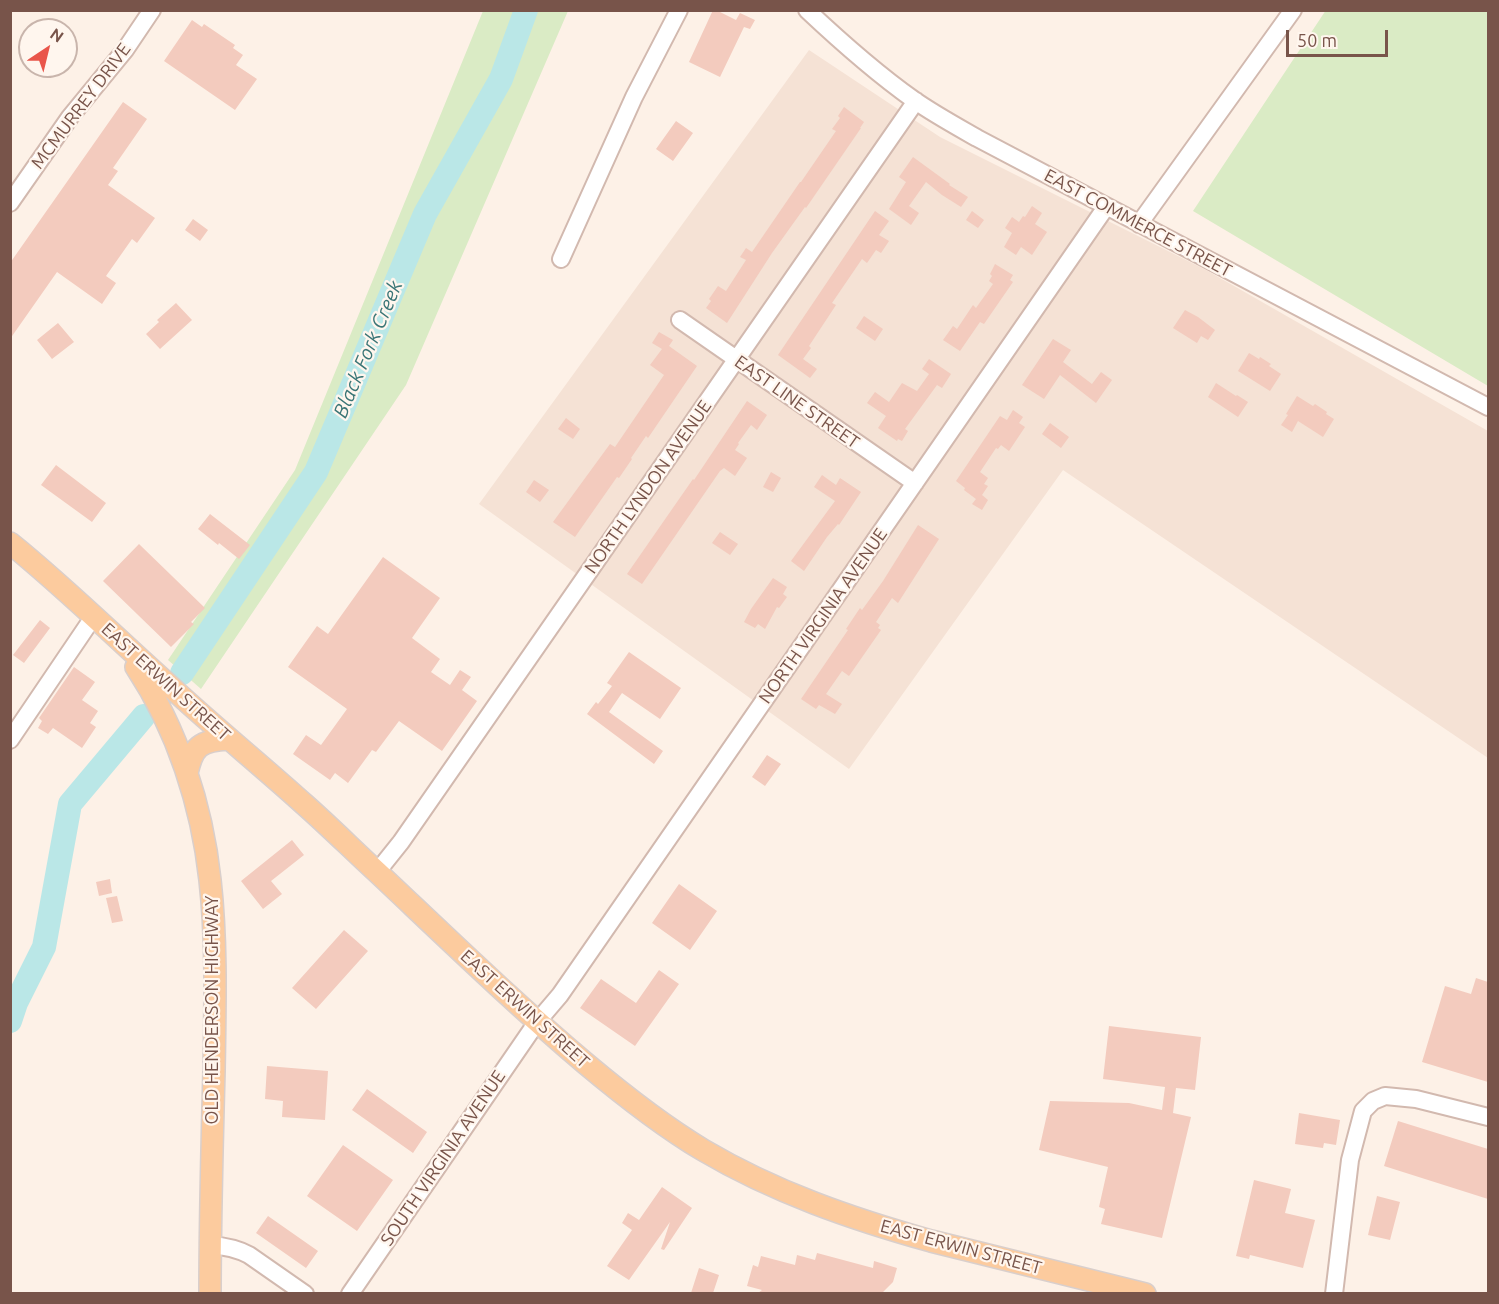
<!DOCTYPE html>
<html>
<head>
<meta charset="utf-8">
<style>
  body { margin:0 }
  #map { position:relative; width:1499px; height:1304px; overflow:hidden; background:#fdf1e7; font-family:Ubuntu,sans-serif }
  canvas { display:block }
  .frame { position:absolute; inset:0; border:12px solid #78544a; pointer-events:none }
  .north { position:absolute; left:18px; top:18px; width:60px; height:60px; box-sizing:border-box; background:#fff6ee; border:2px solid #c9b5ac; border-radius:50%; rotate:35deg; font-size:16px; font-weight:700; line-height:24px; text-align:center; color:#78544a }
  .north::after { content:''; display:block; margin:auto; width:21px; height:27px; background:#e9554a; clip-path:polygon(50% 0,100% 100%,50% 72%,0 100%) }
  .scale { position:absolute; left:1286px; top:30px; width:102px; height:27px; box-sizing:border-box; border:3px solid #78544a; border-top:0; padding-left:8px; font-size:18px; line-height:21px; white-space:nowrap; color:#78544a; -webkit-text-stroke:4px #fff6ee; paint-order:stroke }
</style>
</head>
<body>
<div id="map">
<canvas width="1499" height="1304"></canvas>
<div class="frame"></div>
<div class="north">N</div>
<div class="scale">50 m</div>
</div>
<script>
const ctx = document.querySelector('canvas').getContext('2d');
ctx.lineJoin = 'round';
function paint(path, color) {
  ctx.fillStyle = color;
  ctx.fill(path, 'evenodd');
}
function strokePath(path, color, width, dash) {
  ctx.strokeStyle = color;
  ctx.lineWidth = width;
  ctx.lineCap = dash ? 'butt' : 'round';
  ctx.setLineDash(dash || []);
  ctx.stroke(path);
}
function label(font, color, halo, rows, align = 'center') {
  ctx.font = font + ' Ubuntu,sans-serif';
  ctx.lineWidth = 4.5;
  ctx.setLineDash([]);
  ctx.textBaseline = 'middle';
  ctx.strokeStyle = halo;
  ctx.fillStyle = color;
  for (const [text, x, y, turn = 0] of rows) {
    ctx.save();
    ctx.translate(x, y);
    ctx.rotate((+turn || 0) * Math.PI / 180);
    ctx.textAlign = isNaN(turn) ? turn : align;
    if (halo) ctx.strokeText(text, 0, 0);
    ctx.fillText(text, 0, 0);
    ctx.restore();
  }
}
paint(new Path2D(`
  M809 50 940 137 1206 270 1488 431V758L1063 470 849 769 479 504Z`), '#f5e2d5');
paint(new Path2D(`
  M1326 10 1488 11V386L1193 211Z
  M483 11H568L406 385 201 689 168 660 295 470Z`), '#daebc5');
strokePath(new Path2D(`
  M182 673 316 472 425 214 501 79 526 10
  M10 1021 16 1003 44 947 70 804 144 716`), '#bae7e7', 24);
paint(new Path2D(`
  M713 10H716L736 20 740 13 755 20 750 29 744 27 720 77 689 62Z
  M192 20 202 27 204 24 235 45 233 48 243 55 236 65 257 79 235 110 164 61Z
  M123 102 147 119 113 168 118 171 108 185 155 218 137 243 132 239 106 276 116 283 102 304 57 272 10 339V263Z
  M844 107 864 122 860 128H861L806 208 805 207 772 253 727 323 706 308 711 301 709 299 718 286 726 291 746 260 740 257 746 248 752 252 800 182H801L836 131 832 129 840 118 838 116Z
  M676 121 693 133 673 161 656 149Z
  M913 157 950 184 949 185 968 197 961 207 942 195 926 182 909 206 919 213 911 225 889 209 906 182 899 177Z
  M1032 206 1042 213 1035 224 1047 232 1032 255 1021 247 1016 255 1004 247 1012 233 1005 228 1012 217 1019 222 1023 216 1025 217Z
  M875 211 889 221 879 235 889 241 881 253 876 250 867 263 862 259 832 303 836 305 809 346 811 348 803 359 817 369 810 378 778 355Z
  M972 211 984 220 978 228 966 220Z
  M193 219 208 230 200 241 185 230Z
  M995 264 1013 275 1010 280 1013 282 984 324 980 322 960 351 943 340 953 326 957 329 973 305 976 308 993 284 989 281 992 276 990 274Z
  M176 303 192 320 160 349 146 334 159 322 157 320Z
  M1185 310 1198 317 1215 330 1208 340 1201 336 1197 343 1173 328Z
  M864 316 883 329 875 341 856 328Z
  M58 323 74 342 52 359 37 340Z
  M659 332 673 340 669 346 697 366 648 438 646 436 631 458 632 459 619 478 617 477 575 537 553 522 610 444 615 447 664 375 650 365 662 349 652 343Z
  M1053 339 1071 350 1063 362 1092 384 1101 372 1112 380 1096 403 1060 375 1044 399 1022 385Z
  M1249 353 1259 359 1260 357 1271 364 1269 366 1281 374 1270 391 1238 371Z
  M929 359 951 374 942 388 937 385 905 429 908 431 902 441 898 439 897 441 878 428 886 416 867 403 875 392 889 402 902 383 917 391 929 374 922 369Z
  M1216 383 1236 396 1237 395 1248 402 1238 417 1208 397Z
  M1297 396 1313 406 1315 404 1327 412 1326 414 1334 419 1323 437 1298 421 1292 432 1281 425 1288 415 1286 414Z
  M747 401 767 415 757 430 751 425 738 443 739 444 735 450 747 458 735 476 724 468 720 471 642 584 627 574 693 479 694 480Z
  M1013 410 1023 417 1019 423 1025 427 1009 451 1001 445 998 449 996 448 980 472 988 478 984 484 988 486 982 495 988 500 982 510 972 504 976 499 964 490 965 488 956 481 1000 416 1007 420Z
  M566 418 580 429 573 439 558 429Z
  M1050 423 1069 437 1061 448 1042 434Z
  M56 465 106 503 92 522 41 485Z
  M771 472 781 478 773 492 763 487Z
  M822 475 836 485 840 478 861 492 839 525 838 524 827 537 804 571 791 561 835 501 814 487Z
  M534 480 549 490 540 502 526 492Z
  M210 514 250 545 239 559 219 543 218 545 198 529Z
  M918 525 939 539 898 603 892 598 876 622 880 625 878 628 881 630 849 676 842 671 826 694 842 704 835 714 819 705 816 709 801 699 848 630 846 629 860 608 862 610 883 581Z
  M720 532 738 544 730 555 712 543Z
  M139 544 205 608 191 622 194 624 171 647 103 581Z
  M383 557 440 598 412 638 440 659 431 672 450 685 460 670 471 677 462 690 477 701 442 751 399 721 376 752 372 750 348 783 335 773 330 780 293 754 306 735 321 745 347 709 288 667 317 626 328 634Z
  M773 578 787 587 783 594 787 597 779 608 777 607 765 629 758 624 755 628 744 622 751 609Z
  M40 620 50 628 24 663 13 655Z
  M629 652 681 688 660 719 622 693 609 712 663 751 654 764 587 714 596 702 598 704 612 686 607 683Z
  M74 667 95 682 82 700 98 711 90 723 96 727 82 748 53 728 48 734 38 728 42 721 39 718Z
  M767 755 781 764 765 786 752 777Z
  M292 840 304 855 271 881 282 894 263 909 241 881Z
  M110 879 112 893 99 896 96 882Z
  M679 884 717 911 690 950 652 923Z
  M117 896 123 921 112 923 106 898Z
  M344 930 368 951 316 1009 292 988Z
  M659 970 679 984 635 1046 580 1008 601 979 636 1003Z
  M1476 978 1488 982V1082L1422 1062 1445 986 1471 994Z
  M1109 1026 1201 1037 1195 1090 1176 1088 1173 1113 1191 1117 1162 1238 1101 1224 1105 1209 1099 1207 1108 1167 1039 1150 1050 1101 1129 1103 1162 1110 1165 1087 1103 1079Z
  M267 1066 328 1071 325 1120 282 1117 283 1101 265 1099Z
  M367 1089 427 1132 413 1153 352 1110Z
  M1299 1113 1340 1120 1336 1145 1324 1143 1323 1148 1295 1144Z
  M1398 1121 1488 1149V1199L1384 1166Z
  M343 1145 393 1180 357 1231 307 1196Z
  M1254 1180 1291 1189 1285 1213 1315 1220 1303 1268 1250 1255 1249 1259 1236 1256Z
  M662 1187 692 1208 664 1250 661 1249 670 1222 629 1280 607 1266 632 1230 622 1223 628 1213 639 1220Z
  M1377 1196 1400 1202 1390 1240 1368 1235Z
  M268 1216 318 1251 306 1268 256 1233Z
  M817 1253 873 1268 874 1261 897 1268 893 1282 882 1293H758L762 1290 747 1286 753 1265 758 1267 761 1256 795 1265 797 1255 815 1260Z
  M699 1268 719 1275 713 1293H691Z`), '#f3cbbe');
const minor = new Path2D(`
  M807 10C841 42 876 73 914 100 934 114 956 126 977 138L1488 407
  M10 203 70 117 125 50 152 10
  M1139 224 1293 10
  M561 259 634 97 679 10
  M680 320 915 483
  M10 740 94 616
  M377 872 401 842 916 101
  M210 1245C224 1246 236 1248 249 1255L305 1294
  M350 1294 537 1022 560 995 1106 207
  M1334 1294 1350 1160 1363 1111 1373 1101 1385 1096 1416 1099 1488 1117`);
const major = new Path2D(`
  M10 543C67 589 118 640 172 688 215 728 261 765 304 804 329 826 353 850 377 872 446 937 513 1002 585 1063 622 1094 661 1125 703 1150 774 1192 852 1219 931 1241L1145 1294
  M136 667C177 729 202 805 210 880 217 943 215 1007 214 1071 212 1145 210 1219 210 1294
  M187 773C193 746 200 741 228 739`);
strokePath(minor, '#d2b9af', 20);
strokePath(major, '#d9cfcc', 24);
strokePath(minor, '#fff', 16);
strokePath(major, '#fccb9e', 21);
label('18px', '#78544a', '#fff6ee', [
  ["MCMURREY DRIVE",81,106,-53],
  ["EAST COMMERCE STREET",1138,223,28],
  ["EAST LINE STREET",797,402,35],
  ["NORTH LYNDON AVENUE",648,487,-55],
  ["NORTH VIRGINIA AVENUE",823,616,-55],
  ["EAST ERWIN STREET",166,682,42],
  ["EAST ERWIN STREET",525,1009,42],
  ["OLD HENDERSON HIGHWAY",212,1010,-90],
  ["SOUTH VIRGINIA AVENUE",443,1158,-56],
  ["EAST ERWIN STREET",961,1247,15]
]);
label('italic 20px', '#3a7576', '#fff6ee', [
  ["Black Fork Creek",368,349,-67]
]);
</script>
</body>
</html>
